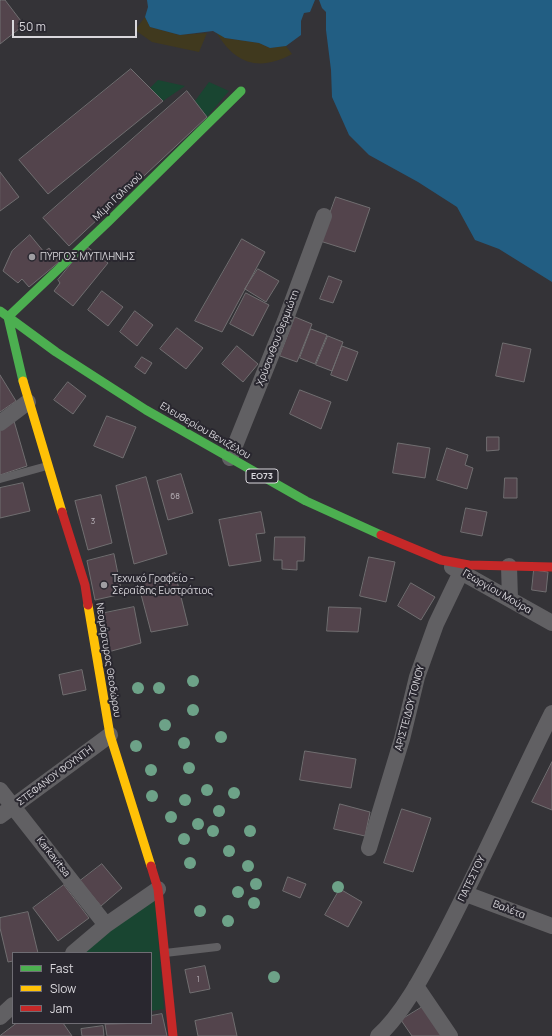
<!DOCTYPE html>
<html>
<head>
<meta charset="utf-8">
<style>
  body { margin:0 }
  #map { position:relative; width:552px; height:1036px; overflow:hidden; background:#343337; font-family:Manrope,sans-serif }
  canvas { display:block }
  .legend { position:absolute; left:12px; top:952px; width:140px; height:72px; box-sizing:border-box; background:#29272f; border:1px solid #6f6d74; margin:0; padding:5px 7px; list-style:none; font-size:12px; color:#d9d7dc }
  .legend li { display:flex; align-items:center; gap:8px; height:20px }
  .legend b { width:20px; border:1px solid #6f6d74 }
  .scale { position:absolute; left:12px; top:20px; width:125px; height:18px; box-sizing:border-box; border:2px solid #d9d7dc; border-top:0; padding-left:5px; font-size:12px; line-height:14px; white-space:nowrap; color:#d9d7dc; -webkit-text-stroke:3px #29272f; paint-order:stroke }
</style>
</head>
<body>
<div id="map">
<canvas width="552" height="1036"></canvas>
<ul class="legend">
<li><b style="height:5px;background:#4caf50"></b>Fast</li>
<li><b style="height:5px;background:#ffc107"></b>Slow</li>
<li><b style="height:5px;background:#c62828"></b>Jam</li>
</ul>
<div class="scale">50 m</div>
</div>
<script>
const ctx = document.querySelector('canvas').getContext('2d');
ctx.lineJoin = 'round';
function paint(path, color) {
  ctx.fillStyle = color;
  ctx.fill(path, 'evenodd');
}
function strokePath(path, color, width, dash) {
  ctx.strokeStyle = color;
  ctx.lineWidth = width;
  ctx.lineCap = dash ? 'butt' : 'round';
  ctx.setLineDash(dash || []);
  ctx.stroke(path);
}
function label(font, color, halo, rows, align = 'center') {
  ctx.font = font + ' Manrope,sans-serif';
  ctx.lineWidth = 4;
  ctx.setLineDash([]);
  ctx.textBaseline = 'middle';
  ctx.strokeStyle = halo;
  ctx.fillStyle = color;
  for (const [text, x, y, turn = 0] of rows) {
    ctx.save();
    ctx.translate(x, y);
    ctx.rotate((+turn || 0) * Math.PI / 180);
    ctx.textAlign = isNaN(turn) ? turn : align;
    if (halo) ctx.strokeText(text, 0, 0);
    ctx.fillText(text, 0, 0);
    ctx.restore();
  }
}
paint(new Path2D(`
  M158 80 185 86 163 101 150 88Z
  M209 82 229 91 207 117 195 101Z
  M155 898 164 1009 151 1011V953H80Z`), '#194531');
paint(new Path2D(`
  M145 17 150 27 179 35 207 33 199 52 152 42 135 30Z
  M216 32 225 38 259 43 270 48 286 46 292 54C259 72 235 64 216 32Z`), '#40391e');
paint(new Path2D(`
  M147 0H315L310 12 304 13 301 21V35L286 46 270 48 259 43 225 38 213 31 180 35 150 27 145 17 148 7Z
  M319 0H552V282L499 249 475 240 457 207 418 182 369 155 349 135 332 97 331 70 326 30V12L322 8Z`), '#225e83');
const building = new Path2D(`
  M2 0H5L24 25 0 44V1Z
  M131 69 163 101 48 194 19 160Z
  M187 91 207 117 69 246 43 218Z
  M0 172 19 197 0 211Z
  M336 197 370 208 355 252 320 241Z
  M30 235 44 252 49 248 59 262 29 287 22 279 18 283 3 271 12 251Z
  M242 239 265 252 222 332 195 321Z
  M86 246 108 263 73 306 54 291 60 283 58 280Z
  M258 269 279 281 266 302 245 289Z
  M329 276 342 281 333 303 320 299Z
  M102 291 123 307 108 326 88 310Z
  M246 293 269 305 253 336 230 324Z
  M135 311 153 325 137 346 120 332Z
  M295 317 312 324 297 362 280 356Z
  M177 328 203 348 186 369 160 349Z
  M311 329 327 335 315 364 300 358Z
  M328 336 343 342 332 371 316 365Z
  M503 343 531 349 524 382 496 376Z
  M237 346 258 364 243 382 222 364Z
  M342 346 358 352 347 381 331 375Z
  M142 357 152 363 145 374 135 367Z
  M0 375 16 401 0 412Z
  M68 382 86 396 73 414 54 400Z
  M300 390 331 402 321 429 290 414Z
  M107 416 136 427 123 458 94 446Z
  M14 421 27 466 0 475V431Z
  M487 437H499V450L487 451Z
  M398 443 430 448 425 478 393 473Z
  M447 448 468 455 465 465 473 468 467 489 437 480Z
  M181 474 193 513 168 520 157 481Z
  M146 477 167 554 134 564 116 486Z
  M505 478H517V498H504Z
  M23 483 30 511 0 518V488Z
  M101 495 112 543 88 550 75 501Z
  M466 508 487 512 482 536 461 532Z
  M261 512 265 533 256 534 261 561 229 566 219 520Z
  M275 537H305L304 561H297V570L282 569V560H274Z
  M114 554 122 594 95 600 87 561Z
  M369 557 395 562 386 602 360 596Z
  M534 570 548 572 546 592 532 590Z
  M175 573 188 625 151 632 138 583Z
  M411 583 435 597 421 620 398 606Z
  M134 607 141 643 108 652 100 614Z
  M329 607 361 608 358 632 327 631Z
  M82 670 86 690 63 695 59 675Z
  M305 751 356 759 351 788 300 780Z
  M552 762V810L532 802Z
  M340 804 370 812 365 836 334 829Z
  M402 809 431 818 413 872 384 863Z
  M102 864 122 888 101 906 80 881Z
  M288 877 306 884 300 898 283 891Z
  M64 885 89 918 58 941 33 908Z
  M340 889 362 902 348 927 325 915Z
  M28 912 38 953H13V961L8 962 0 928V918Z
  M205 966 210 989 190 993 185 970Z
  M424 1006 442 1036H412L401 1020Z
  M232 1013 237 1036H198L195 1021Z
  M162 1014 167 1036H107L105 1024 151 1023V1016Z
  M17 1023H63L72 1036H0Z
  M103 1026 104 1036H82L81 1029Z`);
paint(building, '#53444c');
strokePath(building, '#706e70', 1);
strokePath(new Path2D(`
  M0 479 47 466
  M165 953 217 947`), '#616063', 8);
strokePath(new Path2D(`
  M0 423 28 402
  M230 458 285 321 324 216
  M509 566 510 599
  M452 567 552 623
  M0 790 106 925
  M0 816 110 735
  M369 848 402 739 417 677 436 624 461 572
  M466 894 552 926
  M73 953 106 925 158 889
  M416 986 450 1036
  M0 1017 13 1005
  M378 1036C403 1014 424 973 440 943 480 867 514 789 552 713`), '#616063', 16);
strokePath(new Path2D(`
  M0 311 56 352 146 410 306 501 381 535
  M23 381 8 317 108 222 241 91`), '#4caf50', 9);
strokePath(new Path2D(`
  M23 381 62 512
  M88 605 110 735 151 866`), '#ffc107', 9);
strokePath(new Path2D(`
  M62 512 85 585 88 605
  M381 535 441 560 469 565 552 567
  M151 866 158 889 173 1036`), '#c62828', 9);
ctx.fillStyle = '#6da288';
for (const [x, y] of [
  [193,681],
  [138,688],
  [159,688],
  [193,710],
  [165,725],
  [221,737],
  [184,743],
  [136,746],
  [189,768],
  [151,770],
  [207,790],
  [234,793],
  [152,796],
  [185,800],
  [219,811],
  [171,817],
  [198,824],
  [213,831],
  [250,831],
  [184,839],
  [229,851],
  [190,863],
  [248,866],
  [256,884],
  [338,887],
  [238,892],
  [254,903],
  [200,911],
  [228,921],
  [274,977]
]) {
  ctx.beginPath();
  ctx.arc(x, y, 6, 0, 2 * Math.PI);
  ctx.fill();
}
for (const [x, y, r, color] of [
  [32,257,4,"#9f9ea2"],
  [104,585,4,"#9f9ea2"]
]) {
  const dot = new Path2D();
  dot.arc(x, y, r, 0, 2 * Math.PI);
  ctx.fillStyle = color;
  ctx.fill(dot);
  strokePath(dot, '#29272f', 1.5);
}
label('8px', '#b8b2b8', null, [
  ["68",175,497],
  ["3",93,522],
  ["1",198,980]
]);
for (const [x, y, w] of [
  [262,476,32]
]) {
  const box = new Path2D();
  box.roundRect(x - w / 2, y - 7, w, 14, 3);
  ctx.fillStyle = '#29272f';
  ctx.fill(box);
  strokePath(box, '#d9d7dc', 1);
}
label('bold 9px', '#d9d7dc', null, [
  ["ΕΟ73",262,476]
]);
label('10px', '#d9d7dc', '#29272f', [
  ["Μίμη Γαληνού",118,197,-44],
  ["Χρύσανθου Θερμιώτη",278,338,-69],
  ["Ελευθερίου Βενιζέλου",205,431,30],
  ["Γεωργίου Μούρα",497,592,30],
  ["Νεομάρτυρος Θεοδώρου",108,660,81],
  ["ΑΡΙΣΤΕΙΔΟΥ ΤΟΝΟΥ",410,708,-75],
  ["ΣΤΕΦΑΝΟΥ ΦΟΥΝΤΗ",55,776,-37],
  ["Karkavitsa",53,857,52],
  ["ΠΑΤΕΣΤΟΥ",472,879,-64],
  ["Βαλέτα",509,910,21]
]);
label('10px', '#d9d7dc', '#29272f', [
  ["ΠΥΡΓΟΣ ΜΥΤΙΛΗΝΗΣ",40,257],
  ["Τεχνικό Γραφείο -",112,579],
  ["Σεραΐδης Ευστράτιος",112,591]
], 'left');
</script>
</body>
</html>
